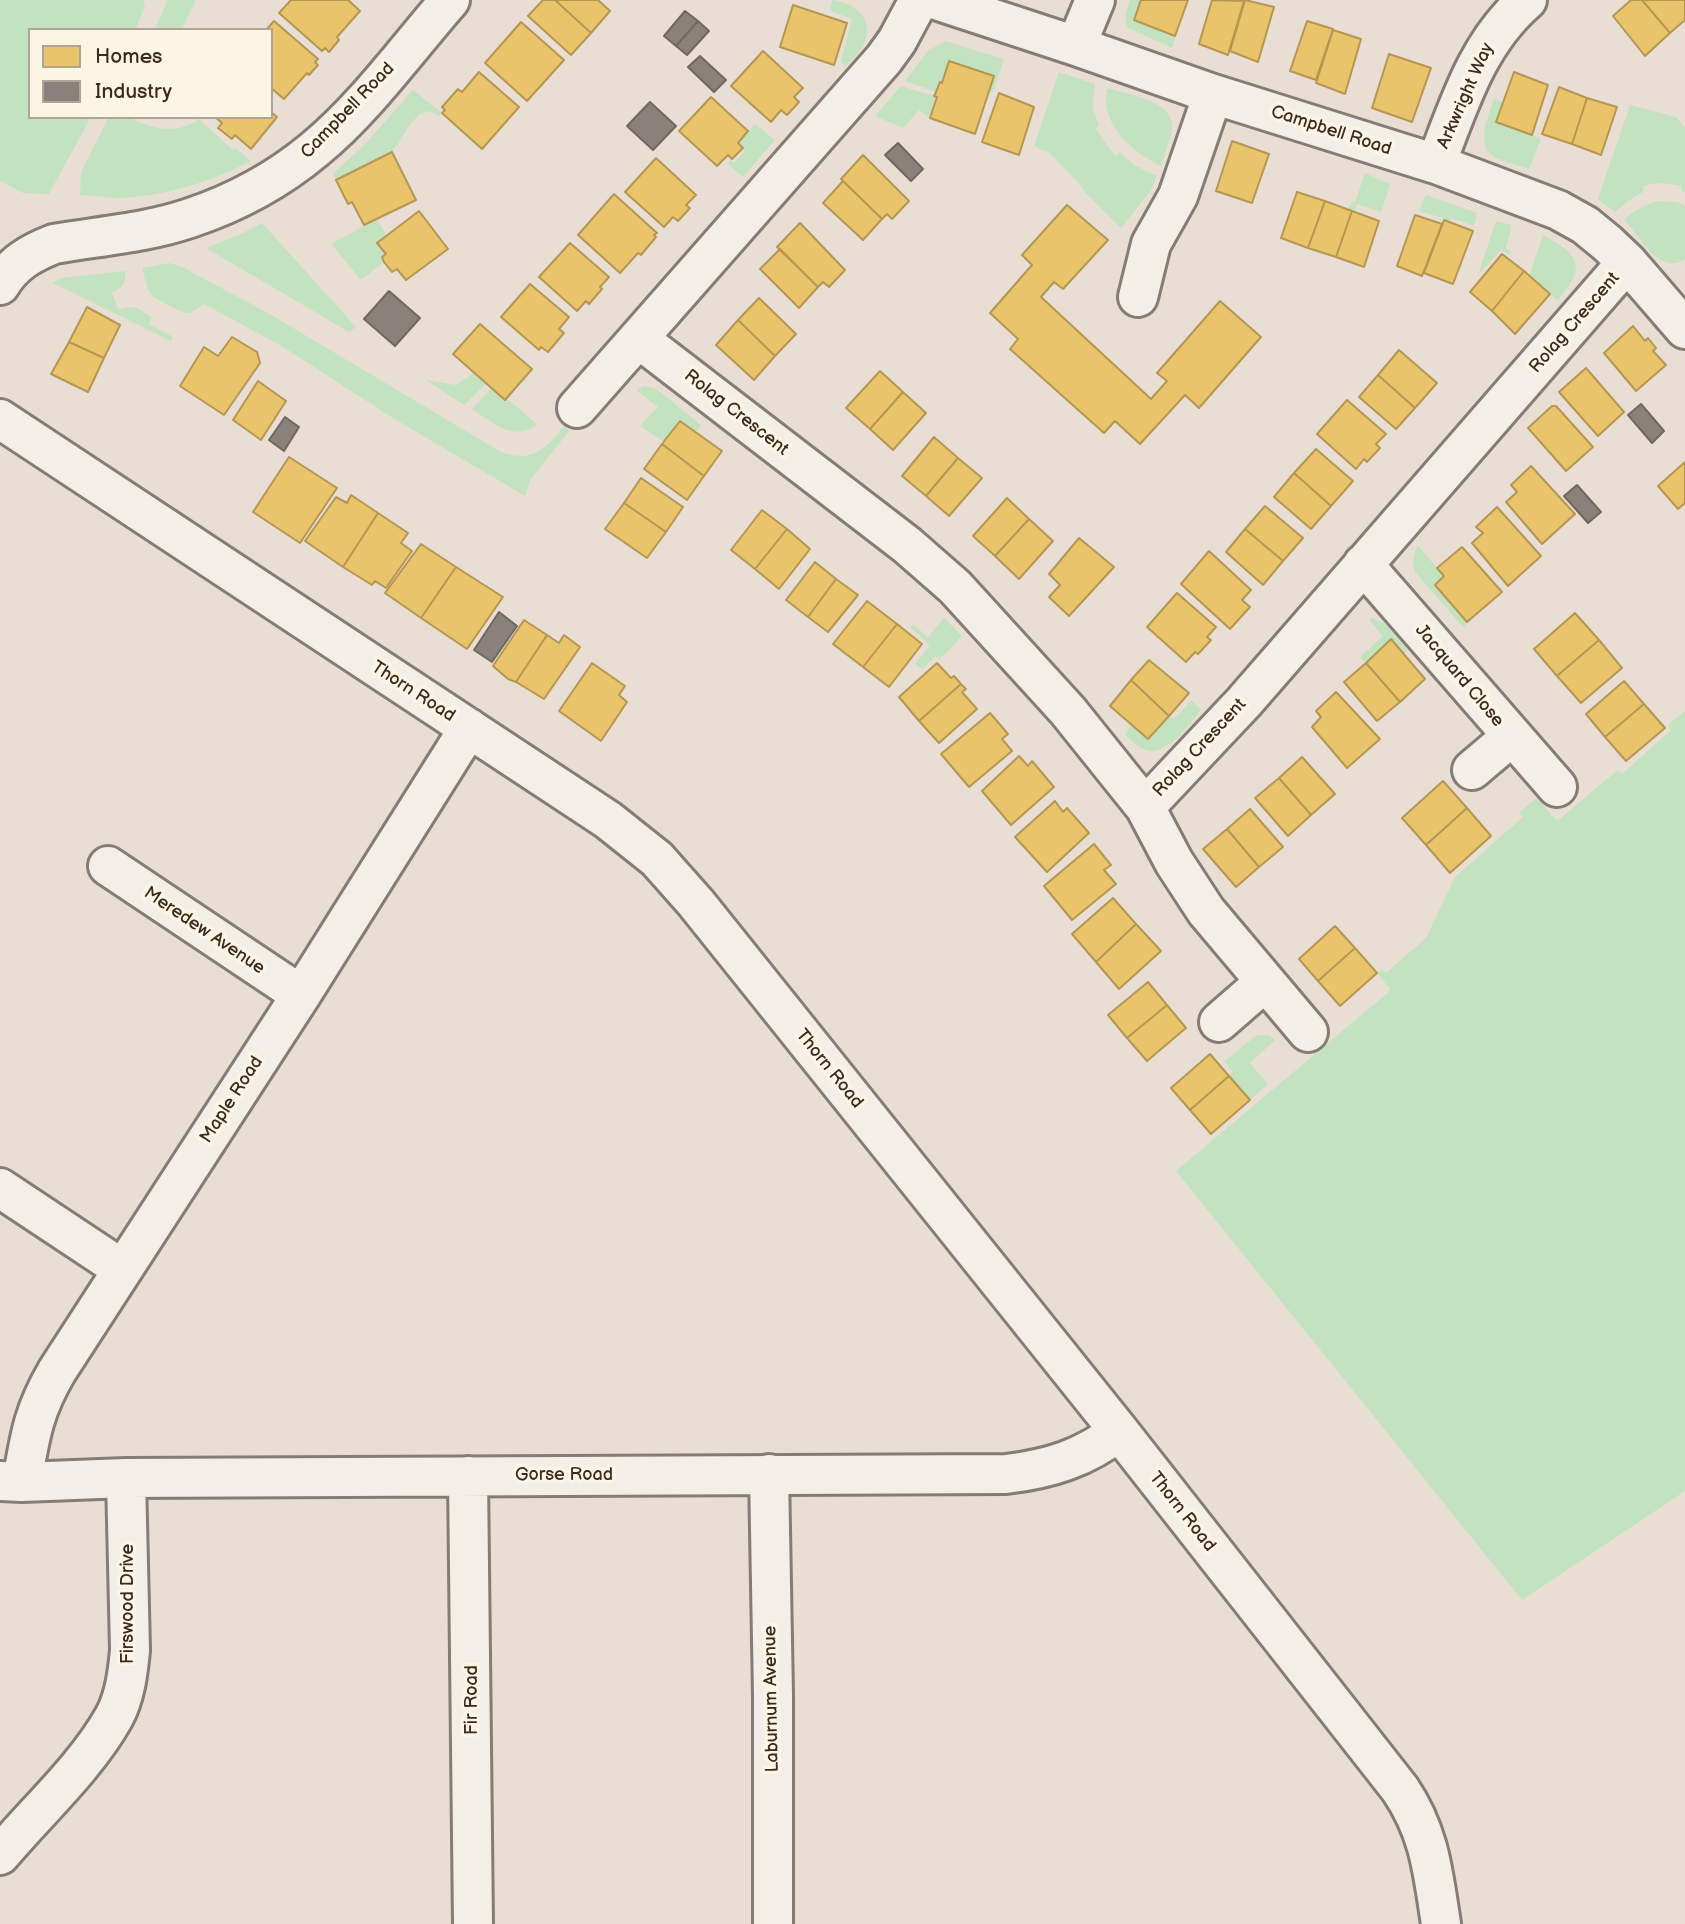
<!DOCTYPE html>
<html>
<head>
<meta charset="utf-8">
<style>
  body { margin:0 }
  #map { position:relative; width:1685px; height:1924px; overflow:hidden; background:#e9ded4; font-family:"Balsamiq Sans",sans-serif }
  canvas { display:block }
  .legend { position:absolute; left:28px; top:28px; width:245px; height:91px; box-sizing:border-box; background:#fcf5e5; border:2px solid #afa495; margin:0; padding:9px 12px; list-style:none; font-size:21px; color:#3b2a1e }
  .legend li { display:flex; align-items:center; gap:14px; height:35px }
  .legend b { width:35px; border:2px solid #afa495 }
</style>
</head>
<body>
<div id="map">
<canvas width="1685" height="1924"></canvas>
<ul class="legend">
<li><b style="height:19px;background:#e9c46a"></b>Homes</li>
<li><b style="height:19px;background:#8a817c"></b>Industry</li>
</ul>
</div>
<script>
const ctx = document.querySelector('canvas').getContext('2d');
ctx.lineJoin = 'round';
function paint(path, color) {
  ctx.fillStyle = color;
  ctx.fill(path, 'evenodd');
}
function strokePath(path, color, width, dash) {
  ctx.strokeStyle = color;
  ctx.lineWidth = width;
  ctx.lineCap = dash ? 'butt' : 'round';
  ctx.setLineDash(dash || []);
  ctx.stroke(path);
}
function label(font, color, halo, rows, align = 'center') {
  ctx.font = font + ' "Balsamiq Sans",sans-serif';
  ctx.lineWidth = 7;
  ctx.setLineDash([]);
  ctx.textBaseline = 'middle';
  ctx.strokeStyle = halo;
  ctx.fillStyle = color;
  for (const [text, x, y, turn = 0] of rows) {
    ctx.save();
    ctx.translate(x, y);
    ctx.rotate((+turn || 0) * Math.PI / 180);
    ctx.textAlign = isNaN(turn) ? turn : align;
    if (halo) ctx.strokeText(text, 0, 0);
    ctx.fillText(text, 0, 0);
    ctx.restore();
  }
}
paint(new Path2D(`
  M0 0H143L145 6 135 30H30V117H91L49 194 23 193 0 181Z
  M168 0H196L181 30H154Z
  M832 0C855 2 877 21 863 45 859 53 851 60 845 67L841 61 852 19 830 11Z
  M1130 0H1141L1134 20 1175 36 1172 48 1128 28C1123 17 1127 10 1130 0Z
  M945 41 1004 59 993 92H989L994 76 949 61 942 83 939 82 936 92 905 81 928 51Z
  M1059 72 1095 84 1093 108 1099 126 1095 128 1115 156 1120 152 1134 165 1157 176 1151 190 1121 228 1082 189 1083 188 1050 153 1034 146Z
  M901 86 937 97 930 118 919 110 903 128 875 116Z
  M1107 88C1125 93 1170 101 1172 123 1173 136 1164 153 1161 166 1131 151 1100 125 1107 88Z
  M413 90 442 113 440 116 430 111 421 113 411 123 392 152 336 180 333 174 366 143Z
  M1494 99 1503 102 1496 122 1541 139 1529 169C1518 165 1502 162 1493 156 1475 143 1489 115 1494 99Z
  M1630 105 1676 117 1685 128V192L1681 191V186C1668 183 1656 182 1643 186V192L1628 201 1615 212 1598 199Z
  M109 117H135L134 120C156 130 179 134 199 119L233 150 235 148 251 161C212 181 169 195 124 198 109 199 95 195 80 195L81 172Z
  M755 124 775 140 743 177 727 163 730 160 734 163 745 151 738 143Z
  M1365 173 1390 184 1381 212 1357 204 1355 212 1348 210 1352 202H1355Z
  M1426 195 1477 213 1474 226 1451 218 1449 222 1443 218 1419 211Z
  M1656 201 1677 202 1685 206V259C1660 277 1640 236 1624 220L1636 210Z
  M377 219 386 235 377 243 386 254 382 257 384 262 361 280 331 244Z
  M1496 221 1512 225 1506 248 1512 252 1509 255 1501 250 1478 275Z
  M262 223 356 327 349 332 206 248 239 235Z
  M1543 235C1580 255 1587 267 1558 300L1529 276Z
  M169 263 182 267 268 313 501 452C533 464 545 448 565 426L569 431 530 480 525 496 393 418 280 345 204 304 190 313H184L153 297 147 287 142 268Z
  M125 271C126 283 123 288 112 292L118 309C136 305 136 307 151 317L149 324 173 337 171 341 53 283 61 278Z
  M474 373 486 384 464 405 426 380 456 385Z
  M644 386 655 388 701 425 695 432 679 421 664 442 640 426 658 407 636 390Z
  M491 388 504 400 506 398 537 424C515 443 492 422 472 409Z
  M1418 546 1444 576 1435 585 1467 622 1464 628 1415 572C1412 563 1413 553 1418 546Z
  M1371 617 1386 625 1408 651 1404 654 1391 639 1366 663 1360 657 1383 636 1370 621Z
  M944 618 962 636 939 660 936 656 922 669 915 664 930 645 910 627 913 624 928 637Z
  M1192 700 1201 710C1188 724 1166 760 1143 749 1136 746 1130 739 1125 734L1131 725 1148 739 1169 716 1174 719Z
  M1685 711V1491L1522 1600 1176 1171 1391 990 1377 973 1382 969 1386 973 1426 938 1455 877 1523 817 1519 812 1537 798 1557 821 1618 770 1622 774 1671 730 1668 725Z
  M1257 1035H1269L1275 1040 1250 1063 1268 1084 1250 1100 1229 1076 1233 1072 1224 1061Z`), '#c2e2c0');
const homes = new Path2D(`
  M291 0H348L360 11 337 37 339 40 329 52 325 48 322 51 279 13Z
  M543 0H555L591 33 571 55 528 16Z
  M555 0H598L610 11 591 33Z
  M1141 0H1188L1175 36 1134 20Z
  M1212 0 1244 1 1228 55 1199 44Z
  M1245 0 1274 7 1258 62 1230 51Z
  M1631 0H1642L1670 33 1645 56 1613 16Z
  M1642 0H1685V20L1670 33Z
  M793 5 847 23 834 65 780 47Z
  M274 21 318 59 315 62 318 65 309 75 307 73 284 99 271 88V30H266Z
  M1307 21 1333 29 1316 80 1290 71Z
  M521 22 564 60 527 101 485 63Z
  M1333 30 1361 39 1345 94 1316 83Z
  M763 51 803 88 794 97 799 102 787 115 781 110 771 122 731 86Z
  M1389 54 1431 68 1412 122 1372 108Z
  M949 61 994 76 975 134 930 118 937 97 934 96 936 92 940 82 942 83Z
  M479 72 519 107 482 149 442 113 445 110 442 107 458 89 462 92Z
  M1514 72 1548 85 1532 135 1496 122Z
  M1559 87 1587 98 1572 144 1542 134Z
  M999 93 1034 107 1019 155 982 142Z
  M711 97 748 131 738 143 743 148 732 159 728 155 717 166 679 131Z
  M1587 98 1617 107 1601 155 1572 144Z
  M271 112 277 117 251 149 235 135 232 139 218 128 222 123 215 117H271Z
  M1232 141 1269 154 1252 203 1216 191Z
  M392 152 416 200 364 225 352 202 348 204 336 180Z
  M863 155 909 201 892 219 887 214 882 219 841 179Z
  M656 158 696 195 686 205 690 208 678 221 673 217 664 227 625 192Z
  M843 181 882 219 863 240 823 203Z
  M1297 192 1325 201 1308 248 1281 238Z
  M614 194 657 233 654 235 656 237 641 255 638 253 620 273 578 235Z
  M1325 201 1352 211 1336 257 1308 248Z
  M1067 205 1108 240 1063 289 1054 282 1041 297 1151 399 1167 381 1157 373 1220 301 1261 337 1199 408 1185 395 1140 444 1115 421 1104 433 1010 349 1018 339 990 313 1032 265 1022 255Z
  M419 211 448 249 406 280 397 269 392 272 384 262 382 257 386 254 377 243Z
  M1352 211 1379 221 1364 267 1336 257Z
  M1415 215 1442 224 1422 276 1397 266Z
  M1444 220 1473 231 1453 284 1424 273Z
  M800 223 845 270 829 287 823 282 818 287 777 247Z
  M570 243 609 277 600 287 602 289 589 304 586 301 577 311 539 277Z
  M780 249 818 287 799 308 760 269Z
  M1502 254 1524 271 1492 311 1470 292Z
  M1524 271 1550 294 1515 334 1492 311Z
  M530 284 569 317 559 329 564 333 548 352 541 347 539 350 501 317Z
  M759 298 796 334 775 356 738 320Z
  M87 307 120 325 104 358 69 342Z
  M738 320 775 356 754 380 716 345Z
  M480 324 532 369 505 400 453 354Z
  M1633 326 1645 341 1648 338 1656 348 1653 351 1666 365 1636 391 1604 353Z
  M232 337 257 352 260 363 224 415 180 386 204 347 218 356Z
  M69 342 104 358 88 392 51 374Z
  M1399 350 1437 383 1415 408 1378 375Z
  M1586 368 1624 412 1598 436 1559 392Z
  M880 371 903 392 870 429 846 408Z
  M1378 375 1415 408 1396 429 1359 397Z
  M258 381 286 401 261 440 233 420Z
  M903 392 926 413 893 450 870 429Z
  M1347 400 1386 434 1376 444 1380 448 1367 462 1364 459 1356 469 1317 434Z
  M1552 406H1556L1593 447 1566 471 1528 428Z
  M680 421 722 451 704 476 662 444Z
  M934 437 958 458 926 496 902 476Z
  M662 444 704 476 687 500 644 469Z
  M1316 449 1353 481 1331 506 1294 473Z
  M289 457 337 488 300 543 253 512Z
  M958 458 982 478 949 516 926 496Z
  M1685 462V503L1678 509 1658 486Z
  M1531 466 1575 514 1542 544 1506 502 1517 492 1511 485Z
  M1294 473 1331 506 1311 529 1274 497Z
  M641 478 683 507 666 532 624 503Z
  M351 495 378 513 343 567 305 541 336 497 347 503Z
  M1007 498 1029 519 995 556 973 536Z
  M624 503 666 532 647 558 605 529Z
  M1265 506 1303 538 1283 561 1245 529Z
  M1497 507 1541 556 1508 586 1472 543 1483 533 1476 527Z
  M762 510 787 529 755 569 731 550Z
  M378 513 408 533 401 543 412 551 386 588 375 581 372 585 343 567Z
  M1029 519 1053 541 1019 579 995 556Z
  M787 529 810 549 779 589 755 569Z
  M1245 529 1283 561 1263 585 1226 552Z
  M1079 538 1114 567 1069 616 1049 597 1060 585 1049 574Z
  M421 544 456 567 421 618 385 593Z
  M1462 547 1502 592 1467 622 1435 585 1444 576 1437 568Z
  M1209 551 1251 590 1242 600 1250 607 1230 629 1181 584Z
  M815 562 836 579 808 617 786 600Z
  M456 567 503 597 467 649 421 618Z
  M836 579 858 595 828 632 808 617Z
  M1177 593 1216 627 1207 637 1211 640 1198 654 1195 652 1186 662 1147 627Z
  M867 601 897 624 863 667 833 644Z
  M1575 613 1599 640 1557 676 1534 649Z
  M524 620 547 635 516 682 508 679 493 666Z
  M897 624 922 644 889 687 863 667Z
  M547 635 559 643 564 635 580 647 544 699 516 682Z
  M1391 639 1425 679 1400 702 1366 663Z
  M1599 640 1622 668 1581 703 1557 676Z
  M1149 660 1189 693 1169 716 1131 680Z
  M592 663 625 686 619 695 627 702 601 741 559 711Z
  M937 663 951 678 954 676 961 684 919 721 899 697Z
  M1366 663 1400 702 1377 721 1344 682Z
  M1131 680 1169 716 1148 739 1110 706Z
  M1624 681 1644 704 1605 737 1586 714Z
  M961 684 966 689 962 692 977 709 939 743 919 721Z
  M1336 692 1380 739 1347 768 1312 727 1321 717 1316 711Z
  M1644 704 1665 728 1626 761 1605 737Z
  M990 713 1008 734 1002 739 1012 751 969 787 941 754Z
  M1019 756 1028 766 1032 761 1054 787 1011 825 982 791Z
  M1302 757 1335 794 1311 815 1279 778Z
  M1279 778 1311 815 1288 836 1255 798Z
  M1443 781 1467 808 1426 845 1402 818Z
  M1055 801 1063 812 1067 808 1089 833 1047 872 1015 837Z
  M1467 808 1491 836 1450 873 1426 845Z
  M1250 809 1283 847 1259 867 1227 829Z
  M1227 829 1259 867 1236 887 1203 849Z
  M1094 844 1111 865 1104 870 1116 884 1072 920 1044 886Z
  M1113 898 1136 924 1096 962 1072 934Z
  M1136 924 1161 951 1119 989 1096 962Z
  M1335 926 1355 948 1318 981 1299 959Z
  M1355 948 1377 973 1340 1006 1318 981Z
  M1148 982 1167 1005 1127 1038 1108 1015Z
  M1167 1005 1186 1028 1147 1061 1127 1038Z
  M1210 1054 1229 1076 1190 1110 1171 1088Z
  M1229 1076 1250 1100 1211 1134 1190 1110Z`);
paint(homes, '#e9c46a');
strokePath(homes, '#b59653', 2);
const industry = new Path2D(`
  M685 11 698 21 676 46 664 36Z
  M698 21 709 31 687 55 676 46Z
  M700 56 726 80 714 92 688 67Z
  M650 102 676 126 653 150 627 126Z
  M898 143 923 169 911 181 885 155Z
  M389 291 420 318 395 346 364 319Z
  M1641 404 1664 431 1652 443 1628 415Z
  M285 417 299 427 284 451 269 440Z
  M1577 485 1601 512 1588 523 1564 496Z
  M499 612 517 626 492 662 474 650Z`);
paint(industry, '#8a817c');
strokePath(industry, '#726760', 2);
const street = new Path2D(`
  M936 0 1076 46 1213 94 1436 164 1558 210 1585 225 1607 243 1627 262 1685 329
  M1076 46 1095 0
  M1436 164C1459 105 1477 43 1527 0
  M0 285C13 263 31 253 54 244 99 236 146 233 190 218 235 203 278 180 315 149 364 109 408 48 450 0
  M1138 297 1151 244 1178 196 1213 94
  M639 339 907 545 955 587 1068 711 1145 807 1244 702 1627 262
  M577 408 884 59 897 41 919 0
  M0 419 608 820 657 859 696 903 1119 1431 1400 1789C1430 1833 1433 1873 1441 1924
  M1363 564 1557 787
  M1472 770 1511 737
  M1145 807 1174 862 1206 911 1308 1032
  M108 866 301 995
  M1219 1022 1265 982
  M0 1188 122 1269
  M769 1474 773 1695V1924
  M468 1476 473 1924
  M0 1481 22 1482 126 1478 1006 1474C1049 1469 1085 1458 1119 1431
  M22 1482C30 1436 33 1412 57 1371L301 995 469 728
  M0 1855C37 1811 86 1767 114 1717 125 1697 128 1672 130 1650L126 1478`);
strokePath(street, '#847c75', 44);
strokePath(street, '#f3efe8', 38);
label('18px', '#3b2a1e', '#fcf5e5', [
  ["Arkwright Way",1466,96,-66],
  ["Campbell Road",348,111,-46],
  ["Campbell Road",1331,131,18],
  ["Rolag Crescent",1575,323,-49],
  ["Rolag Crescent",736,413,38],
  ["Jacquard Close",1459,676,50],
  ["Thorn Road",413,692,33],
  ["Rolag Crescent",1200,748,-47],
  ["Meredew Avenue",204,931,34],
  ["Thorn Road",829,1069,51],
  ["Maple Road",232,1100,-57],
  ["Gorse Road",564,1475],
  ["Thorn Road",1182,1512,52],
  ["Firswood Drive",128,1604,-90],
  ["Laburnum Avenue",772,1699,-91],
  ["Fir Road",472,1700,-90]
]);
</script>
</body>
</html>
